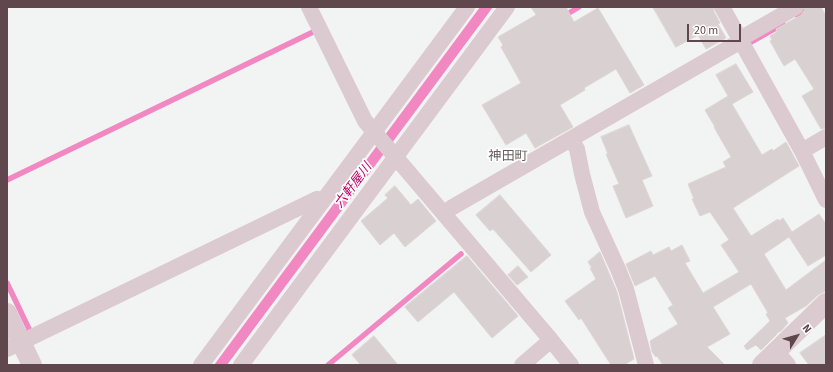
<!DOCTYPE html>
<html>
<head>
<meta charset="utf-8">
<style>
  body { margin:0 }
  #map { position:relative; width:833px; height:372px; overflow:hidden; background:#f1f4f2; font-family:"Source Sans 3",sans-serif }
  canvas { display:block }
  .frame { position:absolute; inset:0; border:8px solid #60474e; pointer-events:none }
  .north { position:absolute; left:777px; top:316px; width:40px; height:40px; -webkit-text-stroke:3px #fff; paint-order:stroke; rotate:53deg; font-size:11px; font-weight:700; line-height:16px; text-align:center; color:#60474e }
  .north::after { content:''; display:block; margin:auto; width:14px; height:18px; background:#60474e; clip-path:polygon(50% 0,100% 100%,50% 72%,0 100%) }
  .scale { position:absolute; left:687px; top:24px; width:54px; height:18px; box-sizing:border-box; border:2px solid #60474e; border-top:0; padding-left:5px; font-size:12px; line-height:14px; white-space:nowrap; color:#60474e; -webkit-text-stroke:3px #fff; paint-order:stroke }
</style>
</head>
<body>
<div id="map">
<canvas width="833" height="372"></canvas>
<div class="frame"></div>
<div class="north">N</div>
<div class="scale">20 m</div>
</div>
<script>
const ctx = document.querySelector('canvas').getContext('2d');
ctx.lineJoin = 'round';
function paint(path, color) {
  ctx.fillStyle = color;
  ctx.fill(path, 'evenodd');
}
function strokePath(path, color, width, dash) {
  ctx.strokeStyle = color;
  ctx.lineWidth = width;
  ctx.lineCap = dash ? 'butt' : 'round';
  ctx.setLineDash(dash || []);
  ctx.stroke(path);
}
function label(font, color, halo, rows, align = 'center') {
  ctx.font = font + ' "Source Sans 3","Noto Sans JP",sans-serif';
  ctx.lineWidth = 3.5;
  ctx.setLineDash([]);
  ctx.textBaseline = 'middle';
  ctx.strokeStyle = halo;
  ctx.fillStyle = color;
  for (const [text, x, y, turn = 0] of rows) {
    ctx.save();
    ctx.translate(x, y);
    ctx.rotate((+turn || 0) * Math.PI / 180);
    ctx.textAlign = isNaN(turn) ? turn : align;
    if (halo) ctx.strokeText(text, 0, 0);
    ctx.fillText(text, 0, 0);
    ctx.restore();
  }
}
paint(new Path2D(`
  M480 7H493L227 365H214Z`), '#f288c1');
strokePath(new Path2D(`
  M797 15 812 7
  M564 16 579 7
  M751 42 783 24
  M7 180 313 32
  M7 283 30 331 28 332
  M328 365 461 254`), '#f288c1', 5.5);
const building = new Path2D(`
  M531 7H566L574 22 598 8 644 85 630 93 616 69 584 88 585 90 560 105 573 127 535 148 526 133 506 145 482 105 521 83 501 47 503 45 498 37 536 15Z
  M653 7H713L714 12 720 23 718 24 726 38 706 49 698 35 676 47Z
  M805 7H821L826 16V128L821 129 802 96 814 89 795 59 784 66 770 41 772 40 770 36 777 32 776 29 801 15 804 11Z
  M736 64 753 92 732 104 762 155 772 149 773 151 786 142 799 166 733 208 751 236 778 219 779 221 783 218 792 232 819 214 826 224V255L808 266 789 237 764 254 786 290 826 260V291L818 295 806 306 785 318 788 323 781 331 777 333V334L761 350 756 345 747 350 744 346 770 321 766 314 768 313 751 284 713 307 730 334 707 347 725 365H663L657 356 656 357 652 352 650 341 678 324 668 308 673 305 655 276 635 286 626 264 651 251 653 255 669 247 671 251 682 245 690 261 685 263 703 293 739 272 721 245 729 240 710 212 700 216 692 199H694L688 184 726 167 723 162 731 157 714 127H715L705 110 728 96 716 75Z
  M629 125 652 176 642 180 653 206 626 218 613 186 619 184 606 154H608L601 137Z
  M395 186 411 205 418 199 436 221 405 247 394 233 380 245 361 221 388 198 385 195Z
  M500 195 551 255 531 272 493 229 490 231 476 215Z
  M600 252 617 292 634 359 624 365H611L581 318 579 320 565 301 596 279 590 268H592L588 262Z
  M467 256 518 316 492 338 454 292 418 322 405 307Z
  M518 266 528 277 517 285 508 275Z
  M826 335V365H809L800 353Z
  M374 336 398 365H361L352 355Z`);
paint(building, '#d9d0d2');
strokePath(building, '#ddd5d5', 1);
strokePath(new Path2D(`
  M309 7 365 121 551 340 571 365
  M722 7 802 151 826 200
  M571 139 577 149 582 174 592 212 618 269 626 289 646 365
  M802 151 826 137
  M444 214 451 208 734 45 747 35 796 7
  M7 349 317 199 321 203
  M776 351 788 365
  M201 365 467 7
  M241 365 507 7
  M522 365 551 340`), '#dbcacf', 16);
strokePath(new Path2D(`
  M7 313 32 365
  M762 365 826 303`), '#dbcacf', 20);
label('13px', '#675d5f', '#fff', [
  ["神田町",508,157]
]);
label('italic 13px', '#b80364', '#fff', [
  ["六軒屋川",354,186,-53]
]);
</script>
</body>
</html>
